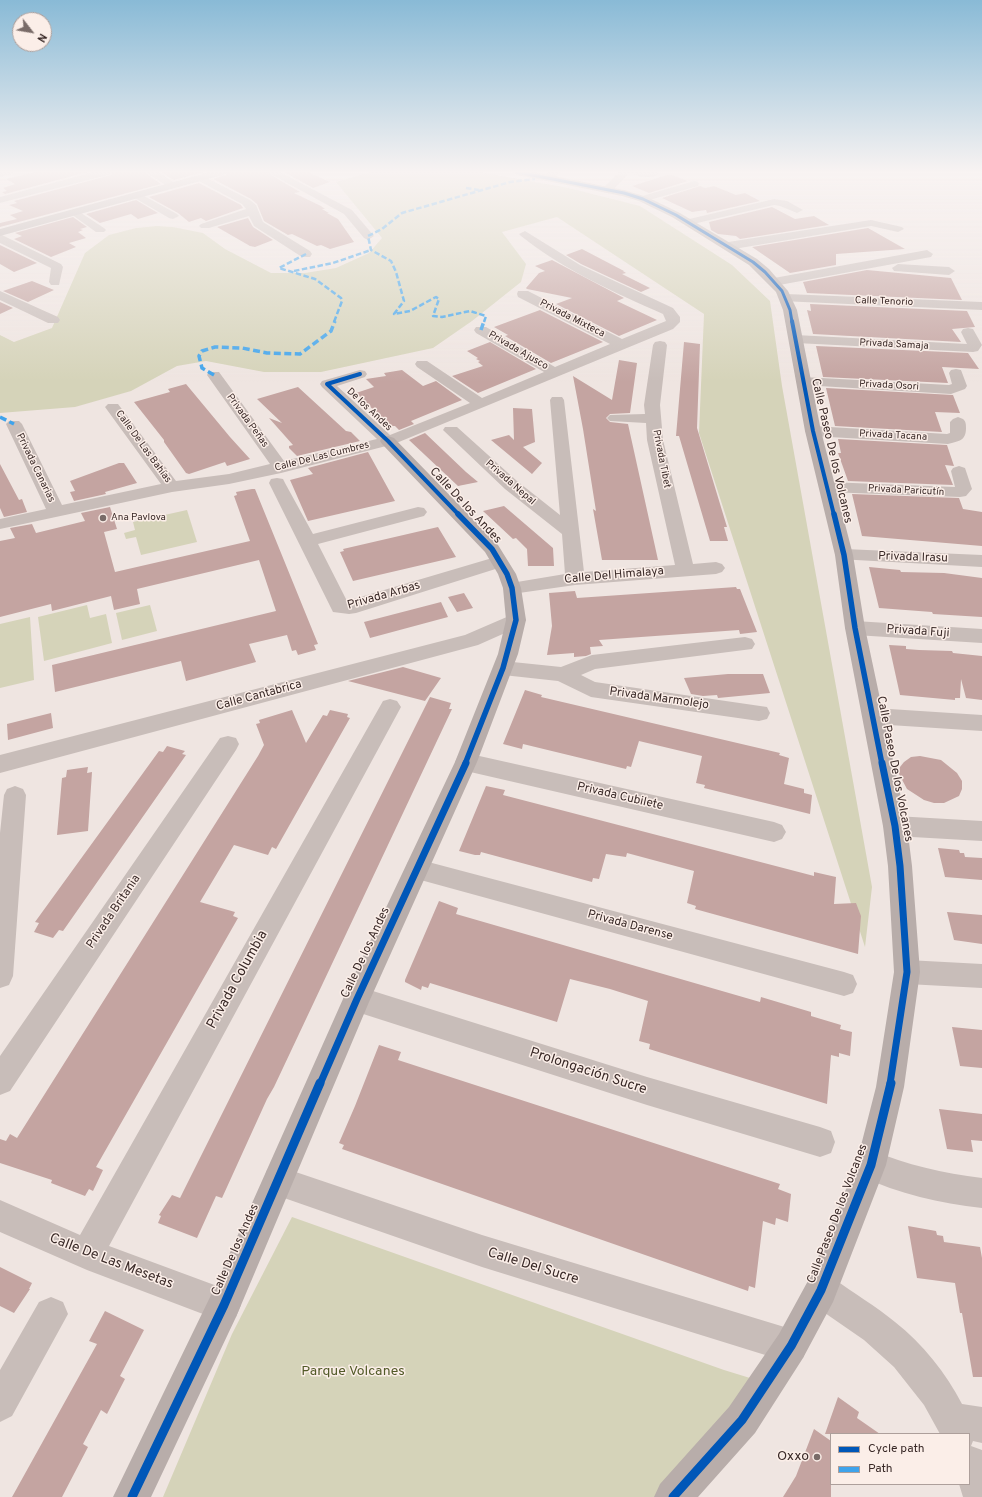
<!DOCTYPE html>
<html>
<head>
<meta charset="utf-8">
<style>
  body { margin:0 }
  #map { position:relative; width:982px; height:1497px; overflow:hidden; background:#efe5e1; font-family:Overpass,sans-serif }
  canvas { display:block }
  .legend { position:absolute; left:830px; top:1433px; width:140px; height:52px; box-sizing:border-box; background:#fbeee8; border:1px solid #ad9f9b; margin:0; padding:5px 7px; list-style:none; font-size:12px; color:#392927 }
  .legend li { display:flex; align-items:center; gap:8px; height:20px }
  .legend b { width:20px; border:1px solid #ad9f9b }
  .north { position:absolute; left:12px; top:12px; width:40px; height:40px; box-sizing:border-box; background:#fbeee8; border:1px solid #ad9f9b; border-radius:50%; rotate:121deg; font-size:11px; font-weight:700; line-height:16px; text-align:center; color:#392927 }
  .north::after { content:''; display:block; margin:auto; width:14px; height:18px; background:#796b68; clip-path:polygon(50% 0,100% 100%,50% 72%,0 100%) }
</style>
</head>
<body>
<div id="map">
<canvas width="982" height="1497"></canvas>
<ul class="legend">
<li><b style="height:5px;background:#0057b8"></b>Cycle path</li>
<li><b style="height:5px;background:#3fa3eb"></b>Path</li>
</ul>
<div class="north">N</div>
</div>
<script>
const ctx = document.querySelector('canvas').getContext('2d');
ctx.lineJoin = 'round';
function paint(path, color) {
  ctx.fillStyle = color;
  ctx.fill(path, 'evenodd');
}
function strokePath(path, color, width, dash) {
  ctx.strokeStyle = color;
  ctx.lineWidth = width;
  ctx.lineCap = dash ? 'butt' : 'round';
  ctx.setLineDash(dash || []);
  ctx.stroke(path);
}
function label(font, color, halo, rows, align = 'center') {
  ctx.font = font + ' Overpass,sans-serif';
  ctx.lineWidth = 3;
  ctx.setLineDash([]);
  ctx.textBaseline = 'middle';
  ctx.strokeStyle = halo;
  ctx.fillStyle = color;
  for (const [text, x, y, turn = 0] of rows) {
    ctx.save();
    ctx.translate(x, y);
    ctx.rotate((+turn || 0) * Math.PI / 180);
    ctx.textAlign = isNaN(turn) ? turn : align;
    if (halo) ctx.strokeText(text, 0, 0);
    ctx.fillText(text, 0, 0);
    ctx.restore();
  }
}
paint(new Path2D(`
  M371 172H479L569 188 640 206 732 265 770 301 782 386 872 887 865 947 699 433 704 314 557 217 502 232 526 264 521 282 472 321 433 348 321 372H264L206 361 177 366 131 391 75 407 0 413V335L14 342 52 328 85 253 109 235 136 228 157 226 173 227 203 233 225 249 271 273H305L336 268 369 253 382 238 336 182Z
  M187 510 197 542 141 555 136 537 126 539 124 533 135 530 133 522Z
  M87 605 90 618 106 614 112 643 44 661 38 617Z
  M150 605 157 631 122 640 116 613Z
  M30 617 34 680 0 688V624Z
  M292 1217 724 1370 763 1382 656 1497H163L232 1334Z`), '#d5d3b9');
paint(new Path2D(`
  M36 172H88L5 194 2 192 7 191 3 188 15 184 6 179Z
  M113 172H144L161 184 0 227V223L17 219 10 215 23 211 9 205 17 203 14 201 111 175Z
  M161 172H204L174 180Z
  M228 172H266L300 192 294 193 321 206 325 209H322L329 213H327L338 219 354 242 330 249 321 245 317 246 292 234 288 235 264 221 257 204 251 199 213 179 226 175Z
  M284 172H308L330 182 313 188Z
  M667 175H672L688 181 649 193 632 186Z
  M199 183 241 205 243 208 206 221 201 218 189 222 178 213 149 197Z
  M700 186 705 188 714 186 736 195 745 193 760 201 707 213 706 210 692 212 662 198Z
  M136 200 158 213 138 219 131 214 100 223 86 214Z
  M772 207 795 219 814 216 829 225 740 239 736 236 718 234 711 230 709 222Z
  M73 217 87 227 80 229 83 230 78 232 86 238 69 243 76 247 51 257 14 239 22 236 15 233Z
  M248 218 253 227 273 240 255 247 250 246 217 227Z
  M868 228 905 249 836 254V265L790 273 752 247Z
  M0 245 37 263 14 272 0 264Z
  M582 249 624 271H623L626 273 622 274 650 288 641 292 581 264 566 255Z
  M552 260 624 298 617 301 657 320 619 336 556 304 572 298 527 289 526 288 539 273 545 271 535 266Z
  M867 270 951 278 962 300 807 293 803 282Z
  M32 281 54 290 28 302 3 291Z
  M0 302 13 308 0 314Z
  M810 304 967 311 975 327 952 329 961 342 813 334 807 310 811 311Z
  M540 310 603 342 551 363 505 336 508 335 494 327Z
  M490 342 536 369 478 393 452 376 483 366 478 362 480 361 476 359 478 358 467 351Z
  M684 342 700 344 697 428 727 527H724L728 541H710L679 436H676Z
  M816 346 968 353 979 369 942 367 948 383 823 377Z
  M619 360 637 363 630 413 610 414 606 418 610 422 628 424 658 560H602L593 509 596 511 583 429 573 376 612 400Z
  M402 370 423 386 436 381 462 400 411 421 414 424 399 430 395 426H390L356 393 374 387 366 379 386 376 384 373Z
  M186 384 230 437 250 459 227 466 225 462 189 474 186 473 164 442V440L134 402 170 392 168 389Z
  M298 387 346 431 351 432 360 441 297 456 289 448V446L293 445 269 418 282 423 257 399Z
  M826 388 953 395 960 413 935 412 942 432 835 426Z
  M513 408 532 409 535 442 523 447 542 463 532 474 491 440 509 435 514 440Z
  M425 433 466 472 478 482 458 486 409 440Z
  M838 439 947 445 954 466 945 465 953 485 848 481 838 453H841Z
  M368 452 395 501 308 521 290 480 313 474 308 468Z
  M119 463H124L137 483 105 492 106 494 74 501 70 492 75 491 70 481Z
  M0 464 19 500 22 499 27 512 4 517 0 508Z
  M252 489H255L318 644 314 645 316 650 298 655 296 650 292 651 287 635 249 644 256 662 186 681 181 661 55 692 52 665 276 611 259 560 137 589 140 604 114 610 111 596 52 611 51 604 0 617V541L15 538 10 528 32 524 36 533 85 521 81 513 110 507 117 529 104 532 115 572 250 541 234 496 237 495 236 492Z
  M852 494 959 498 963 509 982 512V546L862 536Z
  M504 506 553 548 554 566H528L527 549 516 538 513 539 483 511Z
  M438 527 456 557 353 581 340 552 344 551 343 549Z
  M869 567 900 570 901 572 944 573 982 578V617L933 614 932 612 879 608Z
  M736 587 737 589H740L757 632 740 634 739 630 599 640 603 646 590 647 591 654 586 656 574 657V653L547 655 552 626 549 593 575 591 577 598Z
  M464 593 473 608 457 612 448 597Z
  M441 602 448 617 370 638 364 622Z
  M889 645 906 646V649L919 650 952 651 953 653 982 656V700L966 698 961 679 960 698H955V700L900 695Z
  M403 667 441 678 425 701 348 681Z
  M728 674H763L770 693 718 698 717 695 703 696 691 694 684 678Z
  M525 690 542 695 541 697 780 753 779 755 789 758 784 784 804 789V793L812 795 810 814 704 788 705 785 696 783 702 756 639 741 631 767 627 766 626 769 523 744 522 749 503 744Z
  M430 697 451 703 449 709H452L274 1087 267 1099 222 1198 216 1196 197 1238 158 1223 161 1216 159 1215 172 1195 180 1198Z
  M292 710 306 743 323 715 327 716 330 710 348 714 347 717 350 718 276 849 272 847 268 855 234 845 200 902 235 912 233 916 238 918 96 1167 103 1170 93 1191 89 1189 85 1196 51 1183 52 1180 0 1163V1139L6 1141 10 1134 17 1138 258 756 264 745 256 724 260 723 259 720Z
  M51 713 53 728 8 740 7 724Z
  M167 746 185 751 182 754 186 755 63 931 59 930 53 938 34 932 39 923 35 922 159 751 163 752Z
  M920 756 941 760 957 773 962 781V789L959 796 944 803H934L924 800 907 789 899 774 900 767 904 762 911 757Z
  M88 767 87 773 92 772 88 831 57 835 62 778 66 777 67 770Z
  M486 786 505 790 503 795 557 809 814 876V872L836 877 834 904 856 903 861 916 858 954 695 909 696 906 687 903 694 871 627 853 626 857 606 854 599 879 593 878 592 882 481 852 480 855H475L459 851Z
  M938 848 959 850 960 853H964L965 857 982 858V880L945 877Z
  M439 901 458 908 456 914 760 1002 761 997 811 1012V1016L841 1025 840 1029 852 1032 850 1056 839 1053V1057L831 1055 827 1104 649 1049 650 1044 639 1041 648 1001 610 989 570 979 557 1022 430 983 428 988 422 986 421 990 405 982V980Z
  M947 912 982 915V944L954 940Z
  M952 1027 982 1030V1068L960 1066Z
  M379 1045 401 1052 398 1060 780 1184 778 1189 791 1194 788 1222 776 1218 775 1225 763 1221 755 1288 749 1286 748 1291 342 1149 344 1145 339 1143 355 1106Z
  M939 1109 982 1114V1141L971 1140 973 1152 947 1149Z
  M908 1226 936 1231 937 1235 943 1236 944 1242 980 1247 982 1258V1377H973L962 1313H960L955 1283 917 1278Z
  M0 1267 32 1283 29 1289H30L14 1313 0 1306Z
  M105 1311 144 1330 120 1376 125 1379 107 1414 101 1410 83 1444 88 1447 62 1497H12L97 1344 89 1341Z
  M838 1397 859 1412 857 1418 880 1434H825Z
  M814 1429 831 1441V1497H783L796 1476Z`), '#c4a4a1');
paint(new Path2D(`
  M0 172H13L12 174 0 177Z
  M94 172H112L111 174 0 203V197Z
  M145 172H158L178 185 173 188 169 187Z
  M267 172H280L352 210 374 236 368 240 364 238 344 214Z
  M549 172H560L553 180 549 181 544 178Z
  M619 172H630L612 191H604L603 189 604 187Z
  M631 172H657L658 174C653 179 636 177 631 172Z
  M201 175 250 200 256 205 263 222 310 251 312 254 310 257H302L254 226 249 216 209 228H201L199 226 201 224 246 209 242 204 197 180 196 178 197 176Z
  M694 181 698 182 699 184 698 186 643 202 638 199 639 197Z
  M137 192 177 214 179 216 173 219 169 218 133 197 132 195 133 193Z
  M774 199 787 201 803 210 797 213 780 206 774 205 689 225 683 222 685 220Z
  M75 209 104 228 106 230 104 232H96L71 214 69 212Z
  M871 220 902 227 904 229 898 232 871 226 728 250 722 246 728 242Z
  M525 231 580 265 673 308 680 317V322L673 329 394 444 281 473 229 484 172 492 0 529V519L46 509 6 424 9 421H19L22 424 62 505 161 484 105 407 108 404H118L176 481 229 474 270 464 207 375 209 372H219L284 461 377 439 322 387 320 384 322 381 360 370 365 371 367 374 365 377 337 386 390 435 470 403 417 367 415 364 417 361H427L482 398 544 372 476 333 474 330 476 327H486L555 367 610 344 518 297 517 294 518 291H528L622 339 666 321 663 314C613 292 564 270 521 236L519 234Z
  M0 234 61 264 63 267 59 285H51L49 282 51 268 0 243Z
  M927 250 933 254 931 257 774 286 768 282 774 278Z
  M898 264 949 267 955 271 949 275 894 271 892 268Z
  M0 291 58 317 60 320 58 323H48L0 300Z
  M786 294 982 302V310L781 301 780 298Z
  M968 328 973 329 982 345 978 351 973 352 796 343 791 342 789 339 791 336 796 335 967 344 961 332 963 329Z
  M660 341 665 342 667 345 660 405 663 440 693 564 716 562 722 564 725 568 722 572 716 574 575 585 512 594 505 592 503 588 505 584 565 574 562 534 505 489 443 430 445 427H457L517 481 560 515 550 400 552 397H562L564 400 584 572 675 565 647 440 646 423 610 421 607 418 610 415 645 414 644 405 653 345 655 342Z
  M956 369 961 370 967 386 965 389 951 394 803 385 798 384 796 381 798 378 803 377 949 385 952 384 949 373 951 370Z
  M958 417 963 419C966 422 966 424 966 428 966 441 959 441 948 444L813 436 807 434 805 431 807 428 813 426 947 434 950 433V422L953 419Z
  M959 466 965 468 972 489 966 496 960 497 827 492 821 491 819 487 821 483 827 482 955 487 951 471 953 468Z
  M277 478 283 479 285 483 313 534 418 507 424 508 427 512 424 516 318 544 347 601 499 556 505 558 508 562 505 566 356 613 349 614 333 612 269 483 271 479Z
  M844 549 982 555V567L838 559 835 555 838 551Z
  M516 613 523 615 526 620 523 625 478 645 0 773V755L465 635Z
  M855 621 982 629V643L855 635 848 633 845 628 848 623Z
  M745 637 752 639 755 644 752 649 595 669 581 675 595 682 767 707 770 713 767 719 759 721 591 697 558 681 503 675 496 673 493 668 496 663 503 661 561 667 592 655Z
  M390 699 397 701 401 707 109 1246 236 1293 241 1305 236 1317 224 1322 87 1270 0 1232V1200L80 1235 383 701Z
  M874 708 982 715V731L874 724 866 722 863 716 866 710Z
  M228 736 236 738 239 744 236 750 10 1091 0 1095V1056L220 738Z
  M466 753 774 822 782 825 786 832 782 839 774 842 466 771 458 768 455 762 458 756Z
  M15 786 23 789 26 795 13 976 9 985 0 988V833L4 795 7 789Z
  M895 816 982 821V841L895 836 887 833 883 826 887 819Z
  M417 859 844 972 853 975 857 984 853 993 844 996 417 879 408 876 405 869 408 862Z
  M907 960 982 964V988L907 984 898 981 894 972 898 963Z
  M357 986 647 1077 820 1127 831 1131 835 1142 831 1153 820 1157 647 1105 357 1012 347 1008 343 999 347 990Z
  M871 1150C907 1165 943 1173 982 1178V1208C939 1203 900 1194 860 1176L856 1165 860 1154Z
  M278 1166 482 1235 791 1329 803 1334 808 1346 803 1358 791 1363 482 1267 267 1192 263 1181 267 1170Z
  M821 1274 833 1278C853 1293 876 1306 895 1322 923 1344 946 1373 962 1404L982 1407V1443L973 1441 971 1446 982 1450V1497H963L959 1484H969V1434H940L924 1405 894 1367 864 1340 809 1302 805 1290 809 1278Z
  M51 1297 63 1302 68 1314 12 1416 0 1422V1370L39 1302Z`), '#c8bdb9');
paint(new Path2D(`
  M210 172H227L226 174 0 236V229Z
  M512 172H534L624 190 647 197 680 213 757 259 769 269 788 291 797 310 821 431 853 555 865 628 907 826 912 866 920 972 904 1087 886 1165 833 1302 803 1358 755 1433 698 1497H654L660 1484 729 1407 779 1334 809 1279 856 1165 876 1087 894 972 888 866 883 826 845 628 835 555 805 431 783 310 776 292 749 265 672 217 639 201 622 196 517 175Z
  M388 436 394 438 498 545 516 574 521 588 526 620 518 654 477 762 369 1002 236 1317 151 1497H113L212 1293 347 990 455 762 498 654 506 620 503 588 498 574 485 552 382 444 380 441 382 438Z`), '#b8adaa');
strokePath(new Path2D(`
  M466 188 479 190
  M306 254 279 268 315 279 341 298 342 301 334 322
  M294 271 333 263 371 250
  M484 322 486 316 470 311 442 317 433 316 439 299 436 297 410 311 394 314 404 301 396 272 391 261 371 250 368 236 382 229 402 213 510 182 535 179`), '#3fa3eb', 2.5, [5.5, 2.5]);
strokePath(new Path2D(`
  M481 330 484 321
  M214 375 202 368 199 356 202 351 215 347 242 348 267 353 300 354 331 331 335 321
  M0 417 14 424`), '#3fa3eb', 3.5, [7, 3.5]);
strokePath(new Path2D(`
  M517 172 624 193 643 199 676 215 753 262 765 272 782 291 790 310 792 322`), '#0057b8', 3);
strokePath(new Path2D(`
  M792 321 813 431 834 515
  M360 374 327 384 388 441 459 515`), '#0057b8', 4);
strokePath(new Path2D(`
  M458 514 492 549 507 574 512 588 516 620 503 668 465 764
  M834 514 844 555 855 628 882 764`), '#0057b8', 5.5);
strokePath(new Path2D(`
  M882 763 895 826 900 866 907 972 890 1084
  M320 1084 357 999 466 763`), '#0057b8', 7);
strokePath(new Path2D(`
  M132 1497 224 1305 320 1083
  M673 1497 742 1420 791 1346 821 1290 871 1165 891 1083`), '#0057b8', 9);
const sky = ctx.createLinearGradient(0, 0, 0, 382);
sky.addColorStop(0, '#89bad6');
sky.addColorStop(0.45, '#f8f3f2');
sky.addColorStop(1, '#f8f3f200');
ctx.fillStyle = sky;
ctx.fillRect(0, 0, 982, 382);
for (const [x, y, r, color] of [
  [103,518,4,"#796b68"],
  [817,1457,4,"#796b68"]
]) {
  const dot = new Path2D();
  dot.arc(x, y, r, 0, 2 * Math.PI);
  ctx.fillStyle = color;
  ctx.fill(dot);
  strokePath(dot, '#fbeee8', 1.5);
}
label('10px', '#392927', '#fbeee8', [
  ["Calle Tenorio",884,302,2],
  ["Privada Mixteca",572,319,27],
  ["Privada Samaja",894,345,3],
  ["Privada Ajusco",518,351,30],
  ["Privada Osori",889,386,3],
  ["De los Andes",369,410,43],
  ["Privada Peñas",247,421,54],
  ["Privada Tacana",893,436,3],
  ["Calle De Las Bahías",143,447,54],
  ["Calle De Las Cumbres",322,457,-14],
  ["Privada Tibet",661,459,79],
  ["Privada Canarias",35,468,64],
  ["Privada Nepal",510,483,41],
  ["Privada Paricutín",906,491,3]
]);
label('10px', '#392927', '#fbeee8', [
  ["Ana Pavlova",111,518]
], 'left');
label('12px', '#392927', '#fbeee8', [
  ["Calle Paseo De los Volcanes",831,451,77],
  ["Calle De los Andes",465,506,47],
  ["Privada Irasu",913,558,2],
  ["Calle Del Himalaya",614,576,-5],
  ["Privada Arbas",384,596,-16],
  ["Privada Fuji",918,632,4],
  ["Calle Cantabrica",259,696,-15],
  ["Privada Marmolejo",659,699,8],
  ["Calle Paseo De los Volcanes",894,769,79],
  ["Privada Cubilete",620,797,13],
  ["Privada Britania",114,912,-56],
  ["Privada Darense",630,926,15],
  ["Calle De los Andes",366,953,-65],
  ["Calle Paseo De los Volcanes",838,1214,-69],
  ["Calle De los Andes",236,1250,-66]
]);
label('14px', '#392927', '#fbeee8', [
  ["Privada Columbia",238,980,-61],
  ["Prolongación Sucre",588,1072,18],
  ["Calle De Las Mesetas",111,1262,21],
  ["Calle Del Sucre",533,1267,17]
]);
label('14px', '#525a28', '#fbeee8', [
  ["Parque Volcanes",353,1372]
]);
label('14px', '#392927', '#fbeee8', [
  ["Oxxo",809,1457]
], 'right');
</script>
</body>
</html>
